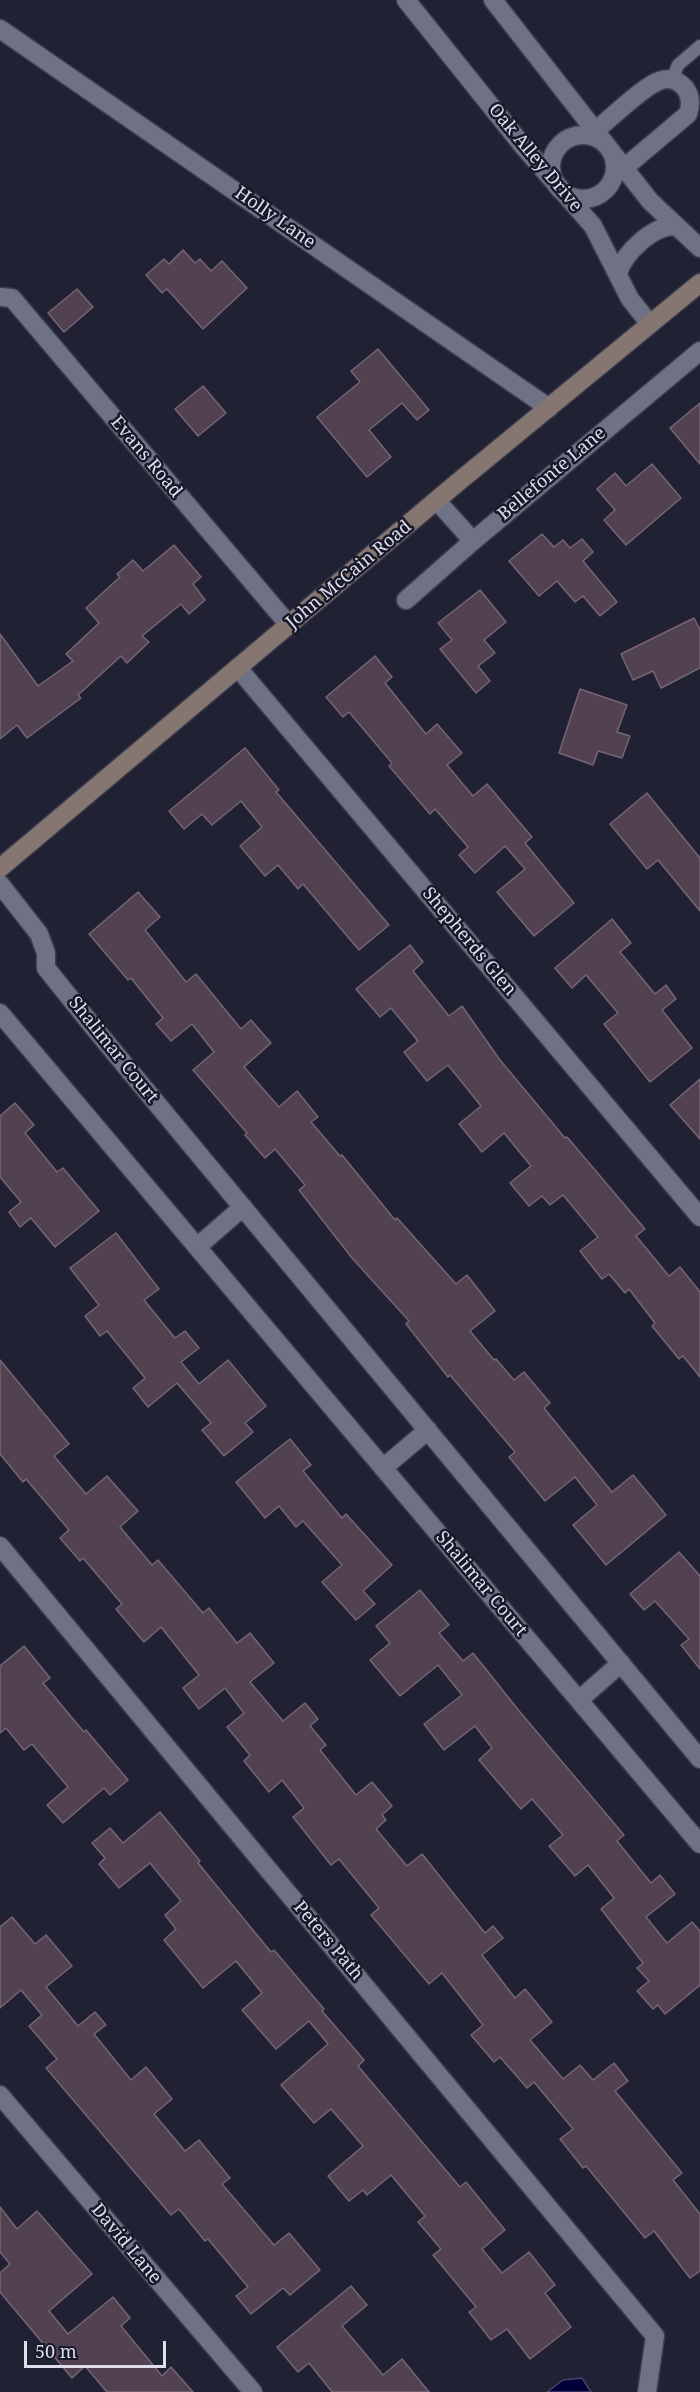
<!DOCTYPE html>
<html>
<head>
<meta charset="utf-8">
<style>
  body { margin:0 }
  #map { position:relative; width:700px; height:2392px; overflow:hidden; background:#202233; font-family:"Noto Serif",serif }
  canvas { display:block }
  .scale { position:absolute; left:24px; top:2341px; width:142px; height:27px; box-sizing:border-box; border:3px solid #dedfeb; border-top:0; padding-left:8px; font-size:18px; line-height:21px; white-space:nowrap; color:#dedfeb; -webkit-text-stroke:4px #171829; paint-order:stroke }
</style>
</head>
<body>
<div id="map">
<canvas width="700" height="2392"></canvas>
<div class="scale">50 m</div>
</div>
<script>
const ctx = document.querySelector('canvas').getContext('2d');
ctx.lineJoin = 'round';
function paint(path, color) {
  ctx.fillStyle = color;
  ctx.fill(path, 'evenodd');
}
function strokePath(path, color, width, dash) {
  ctx.strokeStyle = color;
  ctx.lineWidth = width;
  ctx.lineCap = dash ? 'butt' : 'round';
  ctx.setLineDash(dash || []);
  ctx.stroke(path);
}
function label(font, color, halo, rows, align = 'center') {
  ctx.font = font + ' "Noto Serif",serif';
  ctx.lineWidth = 5;
  ctx.setLineDash([]);
  ctx.textBaseline = 'middle';
  ctx.strokeStyle = halo;
  ctx.fillStyle = color;
  for (const [text, x, y, turn = 0] of rows) {
    ctx.save();
    ctx.translate(x, y);
    ctx.rotate((+turn || 0) * Math.PI / 180);
    ctx.textAlign = isNaN(turn) ? turn : align;
    if (halo) ctx.strokeText(text, 0, 0);
    ctx.fillText(text, 0, 0);
    ctx.restore();
  }
}
const water = new Path2D(`
  M582 2378 591 2392H547L563 2380Z`);
paint(water, '#010038');
strokePath(water, '#43436e', 1.5);
const building = new Path2D(`
  M183 250 195 263 200 259 211 271 222 261 247 288 203 329 167 289 162 293 146 275 164 259 169 264Z
  M77 289 93 307 64 332 48 313Z
  M378 349 429 410 417 420 402 403 369 430 391 457 367 477 317 417 360 382 351 371Z
  M203 386 226 413 198 436 175 409Z
  M700 403V464L670 428Z
  M652 464 681 498 626 545 604 520 615 510 597 489 615 473 626 486Z
  M542 534 554 547 563 540 570 548 582 539 593 552 583 561 617 602 600 616 583 596 575 602 557 581 539 596 509 561Z
  M174 545 201 577 193 584 205 600 189 614 181 604 142 636 149 642 127 663 121 656 78 695 81 698 27 738 17 725 0 739V634L38 686 73 661 66 654 99 623 86 608 120 577 117 574 133 560 143 571Z
  M480 590 506 622 484 640 495 653 478 666 490 681 476 693 440 649 452 640 438 623Z
  M694 618 700 630V668L661 688 653 671 633 680 621 654Z
  M375 656 392 677 385 683 426 734 437 724 462 753 447 765 473 796 487 784 532 837 525 843 574 903 534 936 497 892 525 869 505 846 475 873 459 855 468 847 435 809 430 814 389 766 392 763 349 712 343 717 326 697Z
  M580 689 627 705 617 732 630 736 622 758 598 751 593 765 559 753Z
  M245 748 279 790 276 792 389 925 359 950 303 884 298 889 278 865 265 876 240 846 262 827 241 801 212 825 202 814 184 829 169 811Z
  M647 793 700 858V911L658 860 647 869 610 824Z
  M138 892 160 917 145 930 186 982 196 974 241 1029 251 1020 271 1043 244 1067 279 1107 297 1091 318 1117 311 1122 340 1156 342 1155 395 1220 397 1218 456 1284 467 1275 495 1311 470 1331 494 1360 496 1359 514 1380 524 1372 550 1403 544 1408 612 1492 633 1475 666 1515 606 1565 573 1525 597 1505 575 1477 545 1501 509 1457 515 1452 450 1375 448 1377 406 1324 409 1321 352 1258 299 1190 305 1185 275 1149 265 1158 245 1135 247 1133 193 1070 214 1052 192 1024 171 1041 156 1024 163 1018 131 978 128 980 89 934Z
  M612 919 631 943 620 952 655 994 666 985 676 999 662 1010 692 1048 650 1082 604 1024 618 1013 586 975 572 988 555 968Z
  M410 945 423 962 413 971 449 1016 462 1006 500 1060 565 1138 567 1137 645 1229 636 1236 669 1276 680 1267 700 1292V1377L683 1356 679 1359 652 1326 655 1323 629 1289 625 1293 609 1274 602 1279 580 1251 598 1237 563 1195 550 1205 542 1196 529 1206 510 1183 531 1166 504 1133 482 1152 459 1124 481 1106 448 1065 427 1081 404 1052 418 1041 391 1008 380 1017 356 989Z
  M700 1079V1139L670 1105Z
  M15 1103 34 1125 25 1133 57 1172 63 1168 99 1211 55 1247 31 1218 20 1227 9 1212 21 1202 0 1177V1116Z
  M116 1233 159 1289 144 1300 175 1338 185 1331 199 1348 181 1362 199 1384 228 1360 266 1406 245 1423 253 1432 224 1456 202 1430 211 1423 177 1383 148 1407 133 1388 145 1378 107 1331 100 1336 85 1316 99 1305 70 1268Z
  M0 1360 69 1444 54 1456 86 1494 107 1476 138 1511 120 1527 152 1565 158 1560 203 1613 209 1608 237 1643 250 1633 274 1663 250 1682 283 1721 305 1703 318 1719 310 1726 326 1745 320 1750 356 1795 372 1782 392 1806 382 1815 386 1820 376 1829 407 1866 422 1854 485 1933 493 1926 503 1938 482 1955 515 1998 525 1989 552 2022 530 2040 563 2079 580 2065 593 2080 614 2063 628 2081 615 2091 682 2173 673 2180 700 2214V2271L690 2278 654 2231 645 2238 586 2166 583 2168 560 2139 573 2129 534 2082 527 2088 500 2057 494 2062 471 2035 483 2025 442 1973 429 1984 371 1915 379 1908 339 1859 331 1865 293 1817 304 1808 282 1780 269 1792 244 1761 250 1755 227 1727 244 1713 225 1688 199 1709 183 1688 199 1675 161 1627 144 1642 116 1609 122 1604 83 1558 80 1561 60 1538 69 1530 26 1479 23 1482 0 1454Z
  M290 1439 311 1465 303 1471 342 1518 346 1514 392 1565 363 1591 375 1604 356 1620 322 1582 342 1565 303 1521 296 1527 279 1506 265 1518 236 1482Z
  M679 1552 700 1576V1669L681 1645 689 1639 655 1601 644 1610 630 1594Z
  M420 1590 449 1625 439 1633 463 1661 473 1653 520 1712 624 1835 617 1841 651 1883 660 1875 675 1894 646 1917 667 1943 692 1922 700 1931V1985L665 2014 658 2005 653 2009 637 1991 649 1981 637 1968 643 1963 601 1909 614 1898 588 1865 575 1876 549 1846 563 1835 532 1799 521 1809 479 1760 492 1748 475 1726 444 1750 424 1724 462 1695 438 1665 400 1696 370 1660 390 1643 376 1626Z
  M24 1646 50 1678 43 1683 84 1732 86 1730 128 1780 110 1795 104 1788 63 1823 47 1805 68 1787 32 1744 24 1750 6 1728 0 1733V1666Z
  M160 1812 200 1861 198 1863 271 1952 274 1950 324 2009 322 2011 364 2060 358 2066 460 2187 466 2182 505 2230 482 2249 502 2273 529 2252 555 2285 545 2293 571 2327 530 2359 507 2329 491 2340 469 2312 476 2307 433 2255 441 2249 418 2222 425 2216 391 2175 367 2195 363 2190 349 2201 328 2176 363 2146 331 2109 314 2123 281 2085 328 2044 309 2021 276 2049 242 2010 262 1993 236 1961 203 1988 164 1940 176 1929 165 1915 181 1901 150 1863 119 1888 99 1864 105 1858 92 1843 110 1828 123 1843Z
  M12 1917 35 1944 46 1935 72 1966 46 1987 78 2026 95 2012 106 2025 94 2034 131 2080 146 2067 172 2099 154 2114 185 2151 199 2140 230 2178 222 2184 274 2245 289 2233 320 2270 290 2295 283 2288 251 2314 236 2296 248 2287 208 2239 205 2241 179 2209 171 2215 46 2068 57 2059 29 2026 42 2015 21 1990 0 2008V1927Z
  M0 2207 17 2229 37 2211 92 2274 49 2311 68 2334 113 2297 130 2318 121 2326 162 2376 171 2367 193 2392H107L85 2366 72 2378 0 2292V2273L10 2264 0 2252Z
  M351 2286 367 2305 342 2326 383 2375 402 2359 429 2392H332L309 2363 298 2372 277 2347Z`);
paint(building, '#524251');
strokePath(building, '#776575', 1.5);
const lane = new Path2D(`
  M672 80 678 65 700 46`);
const street = new Path2D(`
  M406 0 523 146 593 226 630 299 650 324
  M493 0 650 201 700 248
  M0 29 549 408
  M595 131C610 119 644 86 659 81 668 77 678 80 685 88 691 96 691 105 688 114L624 168
  M551 167a32 32 0 1 1 64 0a32 32 0 1 1-64 0Z
  M618 273C625 252 653 225 676 226
  M0 297 12 298 289 625
  M437 501 473 541
  M406 600 473 541 700 351
  M238 668 700 1217
  M0 884 39 934 46 953V968L95 1029 700 1759
  M0 1013 700 1844
  M197 1247 243 1207
  M383 1468 428 1430
  M0 1546 655 2336 647 2392
  M579 1700 621 1663
  M0 2095 253 2392`);
const secondary = new Path2D(`
  M0 868 457 483 700 283`);
strokePath(lane, '#3d3e4d', 15);
strokePath(street, '#3d3e4d', 21);
strokePath(secondary, '#3d3e4d', 21);
strokePath(lane, '#6f7186', 12);
strokePath(street, '#6f7186', 18);
strokePath(secondary, '#867672', 18);
label('18px', '#dedfeb', '#171829', [
  ["Oak Alley Drive",535,158,50],
  ["Holly Lane",275,218,35],
  ["Evans Road",146,457,50],
  ["Bellefonte Lane",552,474,-40],
  ["John McCain Road",349,575,-40],
  ["Shepherds Glen",469,942,50],
  ["Shalimar Court",113,1050,51],
  ["Shalimar Court",481,1584,50],
  ["Peters Path",328,1941,50],
  ["David Lane",126,2244,50]
]);
</script>
</body>
</html>
